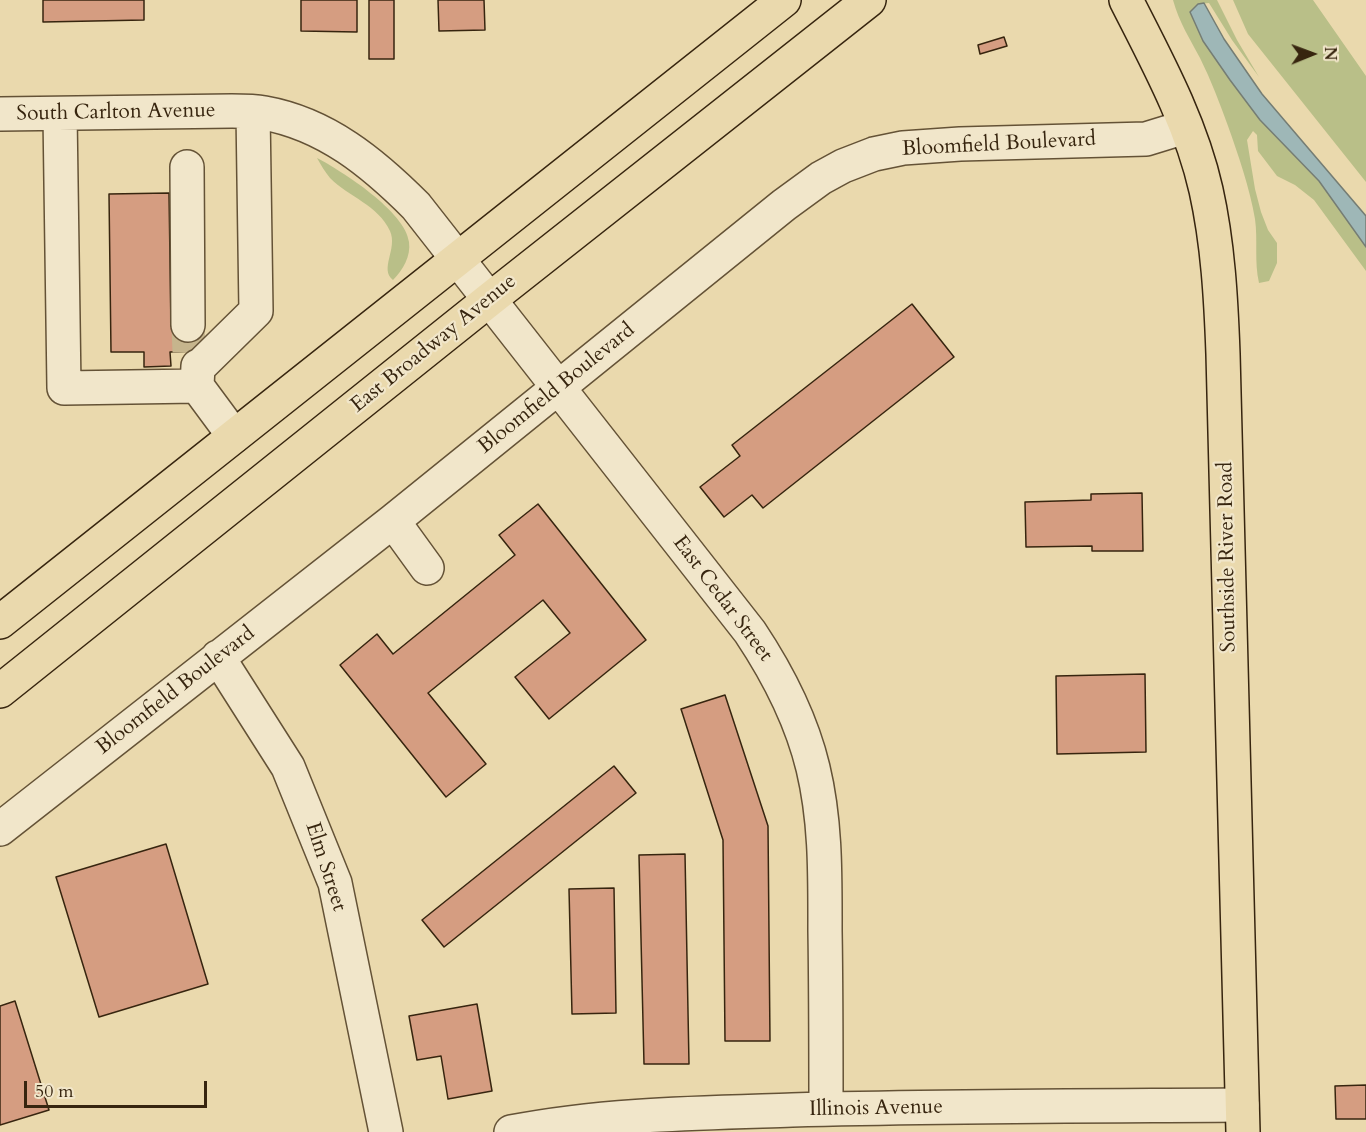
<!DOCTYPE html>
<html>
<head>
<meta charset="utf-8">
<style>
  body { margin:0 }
  #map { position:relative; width:1366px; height:1132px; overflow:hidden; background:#ead9ad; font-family:Cardo,serif }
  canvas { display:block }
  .north { position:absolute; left:1282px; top:24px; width:60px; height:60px; -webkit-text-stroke:4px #f1e6ca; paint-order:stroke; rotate:89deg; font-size:16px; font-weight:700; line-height:24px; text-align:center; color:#37250f }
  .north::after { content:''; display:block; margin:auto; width:21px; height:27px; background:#37250f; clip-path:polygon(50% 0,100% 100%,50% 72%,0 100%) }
  .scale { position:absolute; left:24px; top:1081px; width:183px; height:27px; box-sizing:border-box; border:3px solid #37250f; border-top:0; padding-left:8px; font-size:18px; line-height:21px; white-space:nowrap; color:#37250f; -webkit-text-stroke:4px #f1e6ca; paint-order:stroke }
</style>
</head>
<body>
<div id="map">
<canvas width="1366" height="1132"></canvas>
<div class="north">N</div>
<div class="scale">50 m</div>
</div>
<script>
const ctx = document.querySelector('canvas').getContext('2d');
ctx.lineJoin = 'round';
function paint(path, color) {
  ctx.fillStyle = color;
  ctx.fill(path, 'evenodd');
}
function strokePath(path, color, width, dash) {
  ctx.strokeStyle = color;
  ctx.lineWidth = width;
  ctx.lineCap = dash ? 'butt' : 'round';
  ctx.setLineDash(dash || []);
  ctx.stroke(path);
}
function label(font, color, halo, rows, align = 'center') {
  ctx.font = font + ' Cardo,serif';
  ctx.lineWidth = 4.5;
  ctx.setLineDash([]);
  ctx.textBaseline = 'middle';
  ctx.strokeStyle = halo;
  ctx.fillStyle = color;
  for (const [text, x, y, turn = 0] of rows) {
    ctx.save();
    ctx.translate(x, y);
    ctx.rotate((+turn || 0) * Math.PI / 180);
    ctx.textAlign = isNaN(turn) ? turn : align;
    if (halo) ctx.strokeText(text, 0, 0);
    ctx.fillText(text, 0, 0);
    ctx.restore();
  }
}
paint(new Path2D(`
  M1173 0H1217L1237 40 1259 77 1232 40 1209 3 1198 4 1203 41 1260 120 1319 181 1366 247V271L1314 200 1295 185 1277 176 1258 151 1257 135 1253 131 1247 140 1255 189 1261 212 1268 230 1277 243V263L1269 281 1259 283C1254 262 1258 240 1255 219 1250 189 1238 154 1228 126 1220 104 1211 80 1200 58 1190 39 1179 22 1173 0Z
  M1233 0H1313L1366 76V182L1248 34Z
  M317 158C342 171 406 212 409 242 411 256 403 270 393 280 379 269 398 249 390 231 378 205 349 197 330 178 325 172 321 165 317 158Z`), '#b9bf88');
const water = new Path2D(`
  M1204 3 1224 39 1262 94 1366 216V247L1319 181 1260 120 1230 80 1203 41 1190 12 1198 4Z`);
paint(water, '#9eb7b7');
strokePath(water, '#757d74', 1.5);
const building = new Path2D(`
  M43 0H144V20L43 22Z
  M301 0H357V32L301 31Z
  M369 0H394V59H369Z
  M438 0H484L485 30 439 31Z
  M1004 37 1007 46 980 54 978 45Z
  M169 193 171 326 198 325V351L170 352 171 366 144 367V352H111L109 194Z
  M912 304 954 357 763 508 752 495 724 517 700 487 740 456 732 445Z
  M1142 493 1143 551H1092V546L1026 547 1025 502 1091 500V494Z
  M538 504 646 640 549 719 515 677 570 633 543 600 428 693 486 764 446 797 340 665 377 634 393 654 515 555 499 535Z
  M1145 674 1146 752 1057 754 1056 676Z
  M725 695 768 826 770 1041H725L723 840 681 709Z
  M614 766 636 793 444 947 422 920Z
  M166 844 208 984 99 1017 56 877Z
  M685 854 689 1064H644L639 855Z
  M614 888 616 1013 572 1014 569 889Z
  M15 1001 49 1110 0 1125V1006Z
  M477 1004 492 1091 448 1099 441 1056 417 1060 409 1016Z
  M1366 1085V1119H1336L1335 1086Z`);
paint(building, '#d59d81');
strokePath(building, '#37250f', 1.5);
strokePath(new Path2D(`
  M188 325 189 352`), '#c6b58d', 33, [33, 16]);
const minor = new Path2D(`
  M0 114 232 111C243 111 254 111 264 113 326 124 373 163 416 206L750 632C778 674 801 718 813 768 826 822 825 876 825 931 826 990 826 1050 826 1109
  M60 114 64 388 197 386
  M187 167 188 325
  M198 366 197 386 234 436
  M199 367 256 311 253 112
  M393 521 427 568
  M218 657 288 767 335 883 386 1132
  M0 829 393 521 784 205 821 178 843 166 874 154 903 148 960 144 1146 139 1185 127
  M511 1132C604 1114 698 1113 792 1110 942 1106 1092 1106 1242 1105`);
const major = new Path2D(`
  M1126 0C1157 61 1191 123 1206 190 1218 244 1221 299 1223 354L1243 1132
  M0 622 784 0
  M0 691 489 300 869 0`);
strokePath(minor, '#645236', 36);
strokePath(major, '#37250f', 36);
strokePath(minor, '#f1e6ca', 33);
strokePath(major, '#ead9ad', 33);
label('21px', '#37250f', '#f1e6ca', [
  ["South Carlton Avenue",116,113,-1],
  ["Bloomfield Boulevard",999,145,-3],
  ["East Broadway Avenue",434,344,-39],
  ["Bloomfield Boulevard",557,389,-39],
  ["Southside River Road",1228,557,-91],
  ["East Cedar Street",722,599,53],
  ["Bloomfield Boulevard",176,691,-38],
  ["Elm Street",325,867,72],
  ["Illinois Avenue",876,1109,-1]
]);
</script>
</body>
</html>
